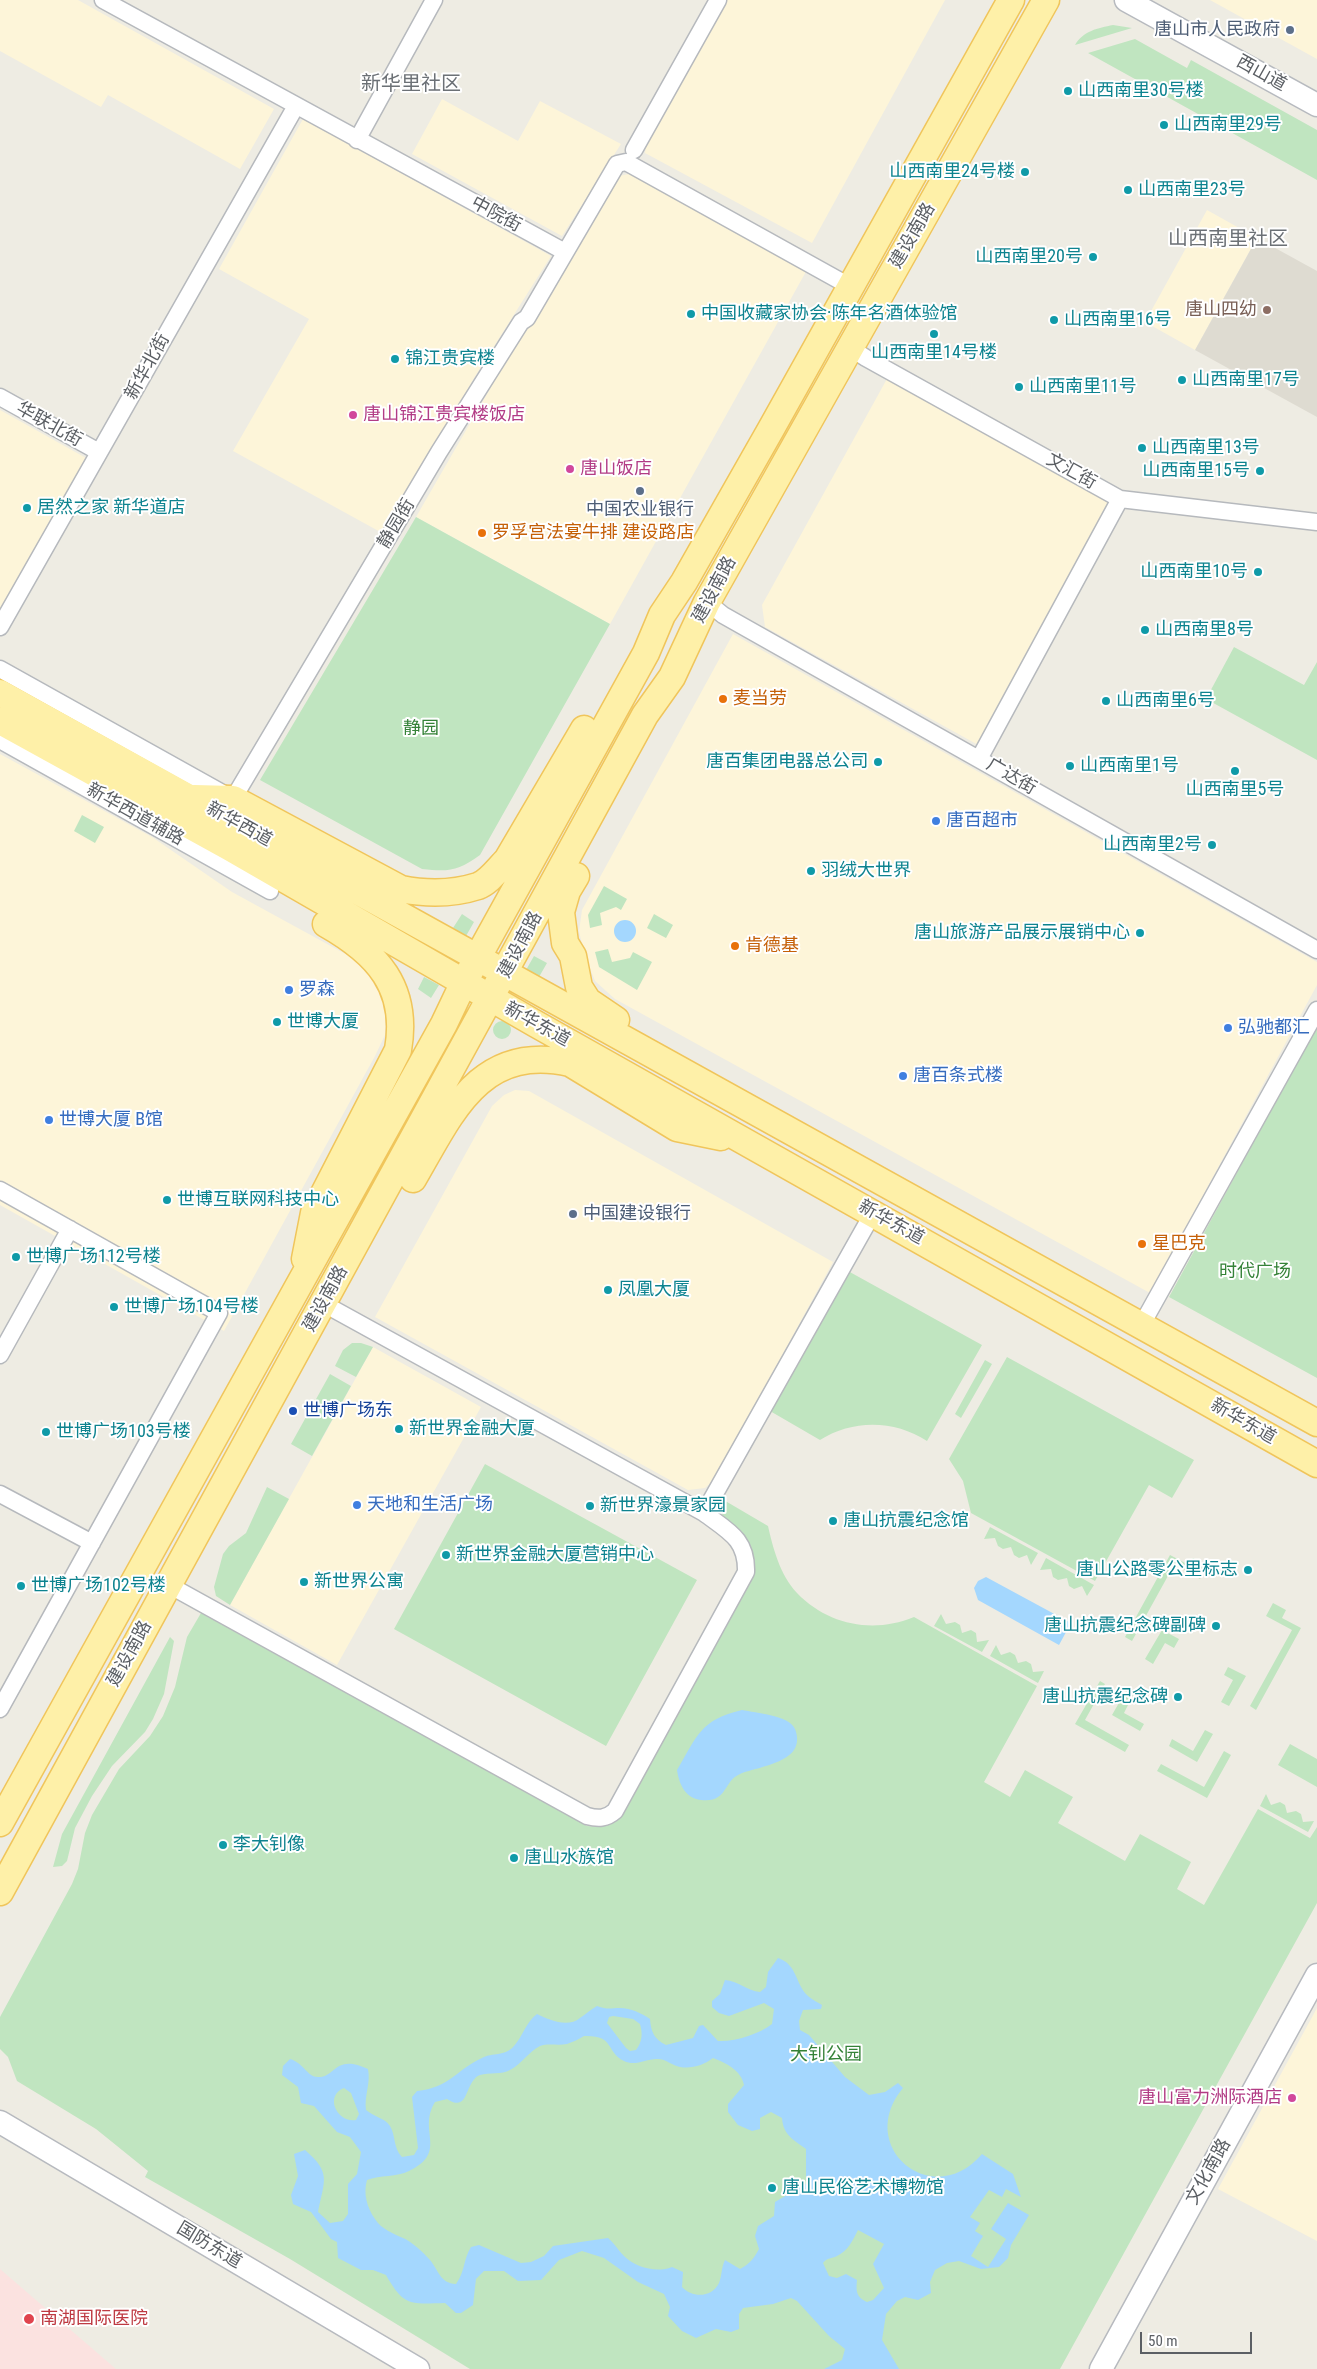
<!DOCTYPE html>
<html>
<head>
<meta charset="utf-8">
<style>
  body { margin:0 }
  #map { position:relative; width:1317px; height:2369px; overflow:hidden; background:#eeece3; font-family:"Roboto Condensed",sans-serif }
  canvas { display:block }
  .scale { position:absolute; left:1140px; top:2332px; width:112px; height:22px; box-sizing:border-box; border:2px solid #5b5f64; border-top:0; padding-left:6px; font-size:15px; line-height:18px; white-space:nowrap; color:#5b5f64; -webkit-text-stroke:4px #fff; paint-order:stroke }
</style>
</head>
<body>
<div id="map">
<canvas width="1317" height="2369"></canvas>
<div class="scale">50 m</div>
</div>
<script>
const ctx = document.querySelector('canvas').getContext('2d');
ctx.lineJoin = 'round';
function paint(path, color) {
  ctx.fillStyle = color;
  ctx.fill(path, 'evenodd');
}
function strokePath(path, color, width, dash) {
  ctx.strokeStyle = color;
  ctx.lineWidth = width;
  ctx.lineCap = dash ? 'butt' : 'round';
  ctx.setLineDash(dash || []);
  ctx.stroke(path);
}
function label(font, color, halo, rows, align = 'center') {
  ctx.font = font + ' "Roboto Condensed","Noto Sans SC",sans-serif';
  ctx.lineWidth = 4;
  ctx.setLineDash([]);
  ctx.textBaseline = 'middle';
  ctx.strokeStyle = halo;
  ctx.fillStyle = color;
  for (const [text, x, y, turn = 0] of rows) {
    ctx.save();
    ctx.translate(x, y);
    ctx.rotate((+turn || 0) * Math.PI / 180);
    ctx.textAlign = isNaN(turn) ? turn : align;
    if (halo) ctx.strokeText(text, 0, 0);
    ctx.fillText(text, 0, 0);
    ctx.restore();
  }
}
paint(new Path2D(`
  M0 0H78L274 109 240 169 108 95 101 107 0 51Z
  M725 0H945L812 243 645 153 647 139Z
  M1210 0H1317V59Z
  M442 99 518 141 540 101 621 144 562 236 412 154Z
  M303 119 551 256 474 378 384 534 233 451 309 319 219 269Z
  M634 173 808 268 610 624 416 517 532 316 619 176Z
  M1207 210 1257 238 1195 350 1145 322Z
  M888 377 1115 502 980 746 765 627 762 605Z
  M0 410 86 458 0 613Z
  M733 634 1317 962V985L1150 1293 615 999 595 981 584 953 579 931 582 910Z
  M0 754 152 837 232 892 360 962 368 969 383 998 386 1016 385 1035 375 1056 224 1331 0 1205Z
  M515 1090 529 1091 833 1262 714 1480 705 1488 688 1490 375 1317 492 1106 504 1095Z
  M373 1347 481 1407 337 1665 230 1605Z
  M1317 2008V2241L1218 2189Z`), '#fdf5d9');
paint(new Path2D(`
  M1257 238 1317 271V417L1195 350Z`), '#dedbd1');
paint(new Path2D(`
  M0 2269 116 2369H0Z`), '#fbe2e0');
paint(new Path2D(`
  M1113 25 1132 28 1075 45C1083 31 1098 28 1113 25Z
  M1135 39 1187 68 1191 60 1317 130V180L1088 53Z
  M416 517 610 624 480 855C458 871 449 872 422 869L260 780Z
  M1234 647 1304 685 1317 662V760L1206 699Z
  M82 815 104 827 95 843 74 831Z
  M604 886 627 899 621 910 616 907 600 913 602 925 590 928 588 915Z
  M462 914 474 922 466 936 453 928Z
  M654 914 673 925 666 938 647 928Z
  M608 949 612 962 630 958 633 952 652 962 637 990 599 967 595 952Z
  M534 956 547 963 539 977 526 970Z
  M424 977 439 985 431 998 418 989Z
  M493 1030a9 9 0 1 1 18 0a9 9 0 1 1-18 0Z
  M1317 1026V1378L1169 1297Z
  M848 1271 982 1345 927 1441C895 1420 853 1419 820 1440L770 1411Z
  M352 1343H361L373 1347 356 1377 335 1366 343 1350Z
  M1007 1357 1194 1460 1172 1498 1149 1485 1095 1581 971 1513 963 1481 949 1459Z
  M985 1360 992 1364 961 1418 955 1414Z
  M330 1374 351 1386 312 1456 291 1444Z
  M485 1464 697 1580 606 1746 394 1629Z
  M267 1487 289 1499 230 1605 216 1596 214 1587 223 1554 229 1546 246 1533Z
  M722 1499 768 1526C773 1548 780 1575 797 1593 828 1625 873 1634 914 1617L1037 1686 984 1782 1010 1797 1025 1770 1073 1797 1058 1823 1125 1861 1140 1834 1191 1862 1177 1889 1204 1905 1258 1809 1310 1838 1317 1827V1903L1060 2369H470L290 2259 145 2177 148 2171 96 2129 17 2081 8 2057 0 2049V2017L72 1884 78 1869 85 1833 92 1815 119 1769 150 1736 163 1716 175 1687 187 1637 201 1613 587 1826 598 1827 617 1820 754 1575C753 1561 753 1548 744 1537 731 1523 717 1521 722 1499Z
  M990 1527 1038 1553 1031 1565 1027 1555 1019 1558 1014 1555 1011 1547 1003 1549 998 1546 995 1538 984 1539Z
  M1170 1555 1189 1565 1193 1558 1207 1566 1200 1579 1174 1565 1132 1641 1125 1637Z
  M1046 1558 1094 1585 1087 1596 1082 1586 1074 1589 1069 1586 1067 1578 1058 1580 1053 1577 1051 1569 1040 1570Z
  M1273 1603 1286 1610 1282 1618 1301 1628 1256 1710 1250 1706 1292 1630 1266 1616Z
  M941 1614 946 1624 955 1622 960 1625 962 1633 971 1630 976 1633 977 1642 989 1640 982 1652 934 1626Z
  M1162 1630 1179 1639 1174 1648 1165 1643 1153 1664 1145 1659Z
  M170 1637 174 1641 164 1694 153 1719 145 1732 112 1766 92 1796 75 1828 67 1861 62 1866 53 1867 62 1834Z
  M996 1645 1001 1655 1010 1652 1015 1655 1018 1663 1026 1661 1031 1664 1033 1672 1044 1671 1038 1683 990 1656Z
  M1228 1667 1246 1676 1229 1706 1221 1702 1233 1680 1224 1675Z
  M1100 1681 1105 1684 1085 1720 1129 1745 1125 1752 1075 1724Z
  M1128 1687 1135 1691 1124 1713 1144 1724 1140 1731 1112 1715Z
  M1205 1730 1213 1734 1197 1762 1169 1746 1172 1739 1193 1751Z
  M1290 1744 1317 1759V1787L1278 1765Z
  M1224 1751 1231 1755 1207 1798 1157 1771 1161 1764 1204 1787Z
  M1266 1794 1271 1805 1280 1802 1285 1805 1287 1813 1296 1811 1301 1814 1303 1822 1314 1821 1308 1832 1260 1806Z`), '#c0e5c0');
paint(new Path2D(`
  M614 931a11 11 0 1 1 22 0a11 11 0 1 1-22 0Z
  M986 1577 1071 1623 1059 1645 978 1600 974 1588 978 1581Z
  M742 1710C756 1713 789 1715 795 1729 808 1763 758 1766 740 1774 723 1781 728 1803 701 1800 685 1798 679 1784 677 1770 698 1735 700 1720 742 1710Z
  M778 1958C796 1964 795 1980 805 1993 809 1998 817 2002 822 2005L821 2009 803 2010 799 2021 800 2030 809 2035 845 2077 869 2095 885 2092 898 2083 903 2088C854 2147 933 2212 982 2154L1013 2174 1021 2197 1006 2189 1002 2197 989 2190 970 2217 980 2223 975 2231 983 2236 971 2256 988 2267 1006 2239 991 2229 1008 2203 1029 2215 1011 2245 1008 2258 999 2267 981 2269 959 2261 947 2263 935 2270 930 2282 931 2293 918 2300 905 2297 897 2301 886 2314 882 2340 899 2369H824L842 2360 845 2349 829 2336 797 2301 791 2298 773 2304 743 2308 739 2314V2329L731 2332 716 2329 696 2338 682 2331 668 2316 670 2307 664 2294 638 2282 604 2258 582 2251 559 2260 541 2280 518 2281 504 2271H484L476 2279 473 2305 461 2313H456L445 2303C411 2304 404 2307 386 2275L373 2270H361L338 2258 337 2242 331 2239 311 2212 293 2204 291 2195 298 2176 294 2154 305 2150C332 2173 324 2181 318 2212L330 2223 343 2221 348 2214V2184L357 2174 361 2152 350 2137 337 2132 314 2106 301 2103 298 2087 282 2075 283 2066 290 2059C304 2063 307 2077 318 2077 335 2078 335 2053 368 2069 371 2083 364 2096 366 2110 374 2117 385 2118 390 2126 396 2136 393 2148 402 2157L414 2155 418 2148 412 2097 417 2091C449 2088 456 2070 482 2058 493 2052 504 2057 514 2046 523 2036 526 2022 537 2014 549 2020 568 2028 580 2018 586 2014 590 2010 597 2006 608 2010 610 2008 620 2008 631 2008 641 2013 650 2019 651 2032 654 2039 666 2045L693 2038 699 2026 703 2025 718 2041C735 2042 759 2034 772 2024L774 2009 764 2003 729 2016 719 2013 712 2007V2001L720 1994 725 1980C739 1981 747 1991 760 1992L766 1987 768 1972ZM613 2016 633 2019 640 2024C643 2034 642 2042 636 2050L630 2051 626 2048 607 2023 609 2017ZM584 2036C615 2035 605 2051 624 2061 636 2067 647 2058 658 2059 666 2059 673 2066 680 2067 692 2069 704 2065 713 2058 726 2063 741 2070 744 2085L728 2104V2112L738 2125 752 2131 760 2129V2118L771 2112 782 2118C783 2135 794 2140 806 2149V2184L775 2202 774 2216 758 2226 755 2236 759 2249C754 2258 750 2264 740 2269L725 2260C721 2268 722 2276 719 2283 712 2298 692 2298 682 2287L683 2272 672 2267C657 2273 636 2268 624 2256 618 2250 615 2244 608 2238L553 2246 544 2256 531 2262 521 2263 479 2245 471 2247C463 2260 465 2272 456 2284 440 2283 439 2271 430 2260 424 2253 411 2241 403 2238 394 2234 381 2229 375 2219 367 2208 363 2193 367 2180 380 2175 397 2177 409 2171 449 2152 417 2131 435 2102L447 2099C470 2114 464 2081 480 2075 489 2072 502 2075 510 2070 522 2064 528 2052 540 2046 548 2043 558 2046 567 2044 573 2042 579 2039 584 2036ZM344 2088 351 2093 359 2114 356 2120C337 2123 324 2096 344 2088ZM858 2230 884 2244 873 2264 884 2288 873 2300 867 2302C856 2297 856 2291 857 2280L846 2274 837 2278 829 2276 823 2263C828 2257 831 2259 837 2256 848 2251 853 2240 858 2230Z`), '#a4d7fe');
const street = new Path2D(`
  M103 0 565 252
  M357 140 434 0
  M634 150 718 0
  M849 347 866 358 1120 499 1317 522
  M0 397 99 452
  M707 602 723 615 1317 950
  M0 627 296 106
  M0 669 233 799 439 452 521 322 527 318 617 164 626 162 851 287
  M0 740 270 891
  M979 759 1120 499
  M0 1190 219 1313 0 1709
  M335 1310 704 1513
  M1141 1326 1317 1010
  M0 1355 70 1229
  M0 1494 92 1543
  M167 1584 587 1816C598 1819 606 1819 615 1811L746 1572C747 1539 728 1531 704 1513L873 1213`);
const secondary = new Path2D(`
  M1126 0 1317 105
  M0 2122 418 2369
  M1101 2369 1317 1975`);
const primary = new Path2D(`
  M0 693 1317 1423
  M0 721 229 847 536 1024 1317 1464
  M194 798 233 799 401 889C426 894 453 894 478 886 489 882 498 869 507 860L584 729
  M576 876 567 891 561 912 565 943 573 956 579 987 588 1001 616 1020
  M413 1179C451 1114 479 1043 570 1063L677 1128 721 1137
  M305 1259 314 1213 398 1050C409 987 377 953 326 924
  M0 1823 444 1024 464 982 646 653 662 615 684 582 771 429 1011 0
  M0 1892C214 1499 432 1109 645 715L672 677 707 602 1046 0`);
strokePath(street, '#b6b9bd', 19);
strokePath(secondary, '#b7babf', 25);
strokePath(primary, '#f0c55b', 29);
strokePath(street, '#fff', 16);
strokePath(secondary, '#fff', 22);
strokePath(primary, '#fef0a8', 26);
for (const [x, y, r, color] of [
  [1290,30,5,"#5c6f8a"],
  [1068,91,5,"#0f9aa8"],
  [1164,125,5,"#0f9aa8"],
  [1025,172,5,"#0f9aa8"],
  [1128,190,5,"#0f9aa8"],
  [1093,257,5,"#0f9aa8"],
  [1267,310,5,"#8d6e63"],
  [691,314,5,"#0f9aa8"],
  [1054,320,5,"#0f9aa8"],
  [934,334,5,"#0f9aa8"],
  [395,359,5,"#0f9aa8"],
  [1182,380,5,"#0f9aa8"],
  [1019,387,5,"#0f9aa8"],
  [353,415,5,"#d1479c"],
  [1142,448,5,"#0f9aa8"],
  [570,469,5,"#d1479c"],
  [1260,471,5,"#0f9aa8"],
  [640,491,5,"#5c6f8a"],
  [27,508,5,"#0f9aa8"],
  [482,533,5,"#e8710a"],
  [1258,572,5,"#0f9aa8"],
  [1145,630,5,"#0f9aa8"],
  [723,699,5,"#e8710a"],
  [1106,701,5,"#0f9aa8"],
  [878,762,5,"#0f9aa8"],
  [1070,766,5,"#0f9aa8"],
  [1235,771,5,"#0f9aa8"],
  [936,821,5,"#3f7fe0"],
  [1212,845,5,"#0f9aa8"],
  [811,871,5,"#0f9aa8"],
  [1140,933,5,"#0f9aa8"],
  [735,946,5,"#e8710a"],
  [289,990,5,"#3f7fe0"],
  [277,1022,5,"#0f9aa8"],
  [1228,1028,5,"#3f7fe0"],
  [903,1076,5,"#3f7fe0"],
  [49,1120,5,"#3f7fe0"],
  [167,1200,5,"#0f9aa8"],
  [573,1214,5,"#5c6f8a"],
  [1142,1244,5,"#e8710a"],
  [16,1257,5,"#0f9aa8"],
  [608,1290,5,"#0f9aa8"],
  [114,1307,5,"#0f9aa8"],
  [293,1411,5,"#1a4fb4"],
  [399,1429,5,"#0f9aa8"],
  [46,1432,5,"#0f9aa8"],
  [357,1505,5,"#3f7fe0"],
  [590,1506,5,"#0f9aa8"],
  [833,1521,5,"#0f9aa8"],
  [446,1555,5,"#0f9aa8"],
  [1248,1570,5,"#0f9aa8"],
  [304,1582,5,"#0f9aa8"],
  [21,1586,5,"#0f9aa8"],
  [1216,1626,5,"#0f9aa8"],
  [1178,1697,5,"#0f9aa8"],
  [223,1845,5,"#0f9aa8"],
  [514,1858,5,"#0f9aa8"],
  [1292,2098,5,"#d1479c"],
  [772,2188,5,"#0f9aa8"],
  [29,2319,6,"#e0444e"]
]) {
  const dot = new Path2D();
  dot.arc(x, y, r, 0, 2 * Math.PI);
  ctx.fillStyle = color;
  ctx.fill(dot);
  strokePath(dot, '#fff', 2);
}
label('18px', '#4e5e75', '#fff', [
  ["唐山市人民政府",1280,30],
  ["中国农业银行",640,510,"center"],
  ["中国建设银行",583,1214,"left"]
], 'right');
label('18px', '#5b5f64', '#fff', [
  ["西山道",1261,74,29],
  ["中院街",496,215,28],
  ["建设南路",913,236,-60],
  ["新华北街",148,367,-61],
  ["华联北街",49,425,29],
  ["文汇街",1071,472,29],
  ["静园街",397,524,-59],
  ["建设南路",715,590,-62],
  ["广达街",1011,777,30],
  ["新华西道辅路",135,815,29],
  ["新华西道",239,825,29],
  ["建设南路",521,945,-62],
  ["新华东道",537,1025,29],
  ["新华东道",891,1223,29],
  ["建设南路",326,1299,-61],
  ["新华东道",1243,1422,30],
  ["建设南路",130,1654,-61],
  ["文化南路",1209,2172,-61],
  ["国防东道",209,2246,31]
]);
label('18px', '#0d838f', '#fff', [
  ["山西南里30号楼",1078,91],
  ["山西南里29号",1174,125],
  ["山西南里24号楼",1015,172,"right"],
  ["山西南里23号",1138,190],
  ["山西南里20号",1083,257,"right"],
  ["中国收藏家协会·陈年名酒体验馆",701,314],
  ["山西南里16号",1064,320],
  ["山西南里14号楼",934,353,"center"],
  ["锦江贵宾楼",405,359],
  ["山西南里17号",1192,380],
  ["山西南里11号",1029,387],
  ["山西南里13号",1152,448],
  ["山西南里15号",1250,471,"right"],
  ["居然之家 新华道店",37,508],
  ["山西南里10号",1248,572,"right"],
  ["山西南里8号",1155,630],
  ["山西南里6号",1116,701],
  ["唐百集团电器总公司",868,762,"right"],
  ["山西南里1号",1080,766],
  ["山西南里5号",1235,790,"center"],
  ["山西南里2号",1202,845,"right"],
  ["羽绒大世界",821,871],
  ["唐山旅游产品展示展销中心",1130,933,"right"],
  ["世博大厦",287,1022],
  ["世博互联网科技中心",177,1200],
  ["世博广场112号楼",26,1257],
  ["凤凰大厦",618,1290],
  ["世博广场104号楼",124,1307],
  ["新世界金融大厦",409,1429],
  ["世博广场103号楼",56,1432],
  ["新世界濠景家园",600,1506],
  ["唐山抗震纪念馆",843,1521],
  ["新世界金融大厦营销中心",456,1555],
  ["唐山公路零公里标志",1238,1570,"right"],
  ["新世界公寓",314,1582],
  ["世博广场102号楼",31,1586],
  ["唐山抗震纪念碑副碑",1206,1626,"right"],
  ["唐山抗震纪念碑",1168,1697,"right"],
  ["李大钊像",233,1845],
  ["唐山水族馆",524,1858],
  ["唐山民俗艺术博物馆",782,2188]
], 'left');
label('18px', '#785e54', '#fff', [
  ["唐山四幼",1257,310]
], 'right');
label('18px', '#b23c85', '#fff', [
  ["唐山锦江贵宾楼饭店",363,415],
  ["唐山饭店",580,469],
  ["唐山富力洲际酒店",1282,2098,"right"]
], 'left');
label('18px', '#c56008', '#fff', [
  ["罗孚宫法宴牛排 建设路店",492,533],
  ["麦当劳",733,699],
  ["肯德基",745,946],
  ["星巴克",1152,1244]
], 'left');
label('18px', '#358238', '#fff', [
  ["静园",421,729],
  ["时代广场",1255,1272],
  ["大钊公园",826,2055]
]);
label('18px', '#366cbe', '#fff', [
  ["唐百超市",946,821],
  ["罗森",299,990],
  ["弘驰都汇",1238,1028],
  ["唐百条式楼",913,1076],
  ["世博大厦 B馆",59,1120],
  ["天地和生活广场",367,1505]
], 'left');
label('18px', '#164399', '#fff', [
  ["世博广场东",303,1411]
], 'left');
label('18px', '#be3a42', '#fff', [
  ["南湖国际医院",40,2319]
], 'left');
label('20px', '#6c7176', '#fff', [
  ["新华里社区",411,85],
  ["山西南里社区",1228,240]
]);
</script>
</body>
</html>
